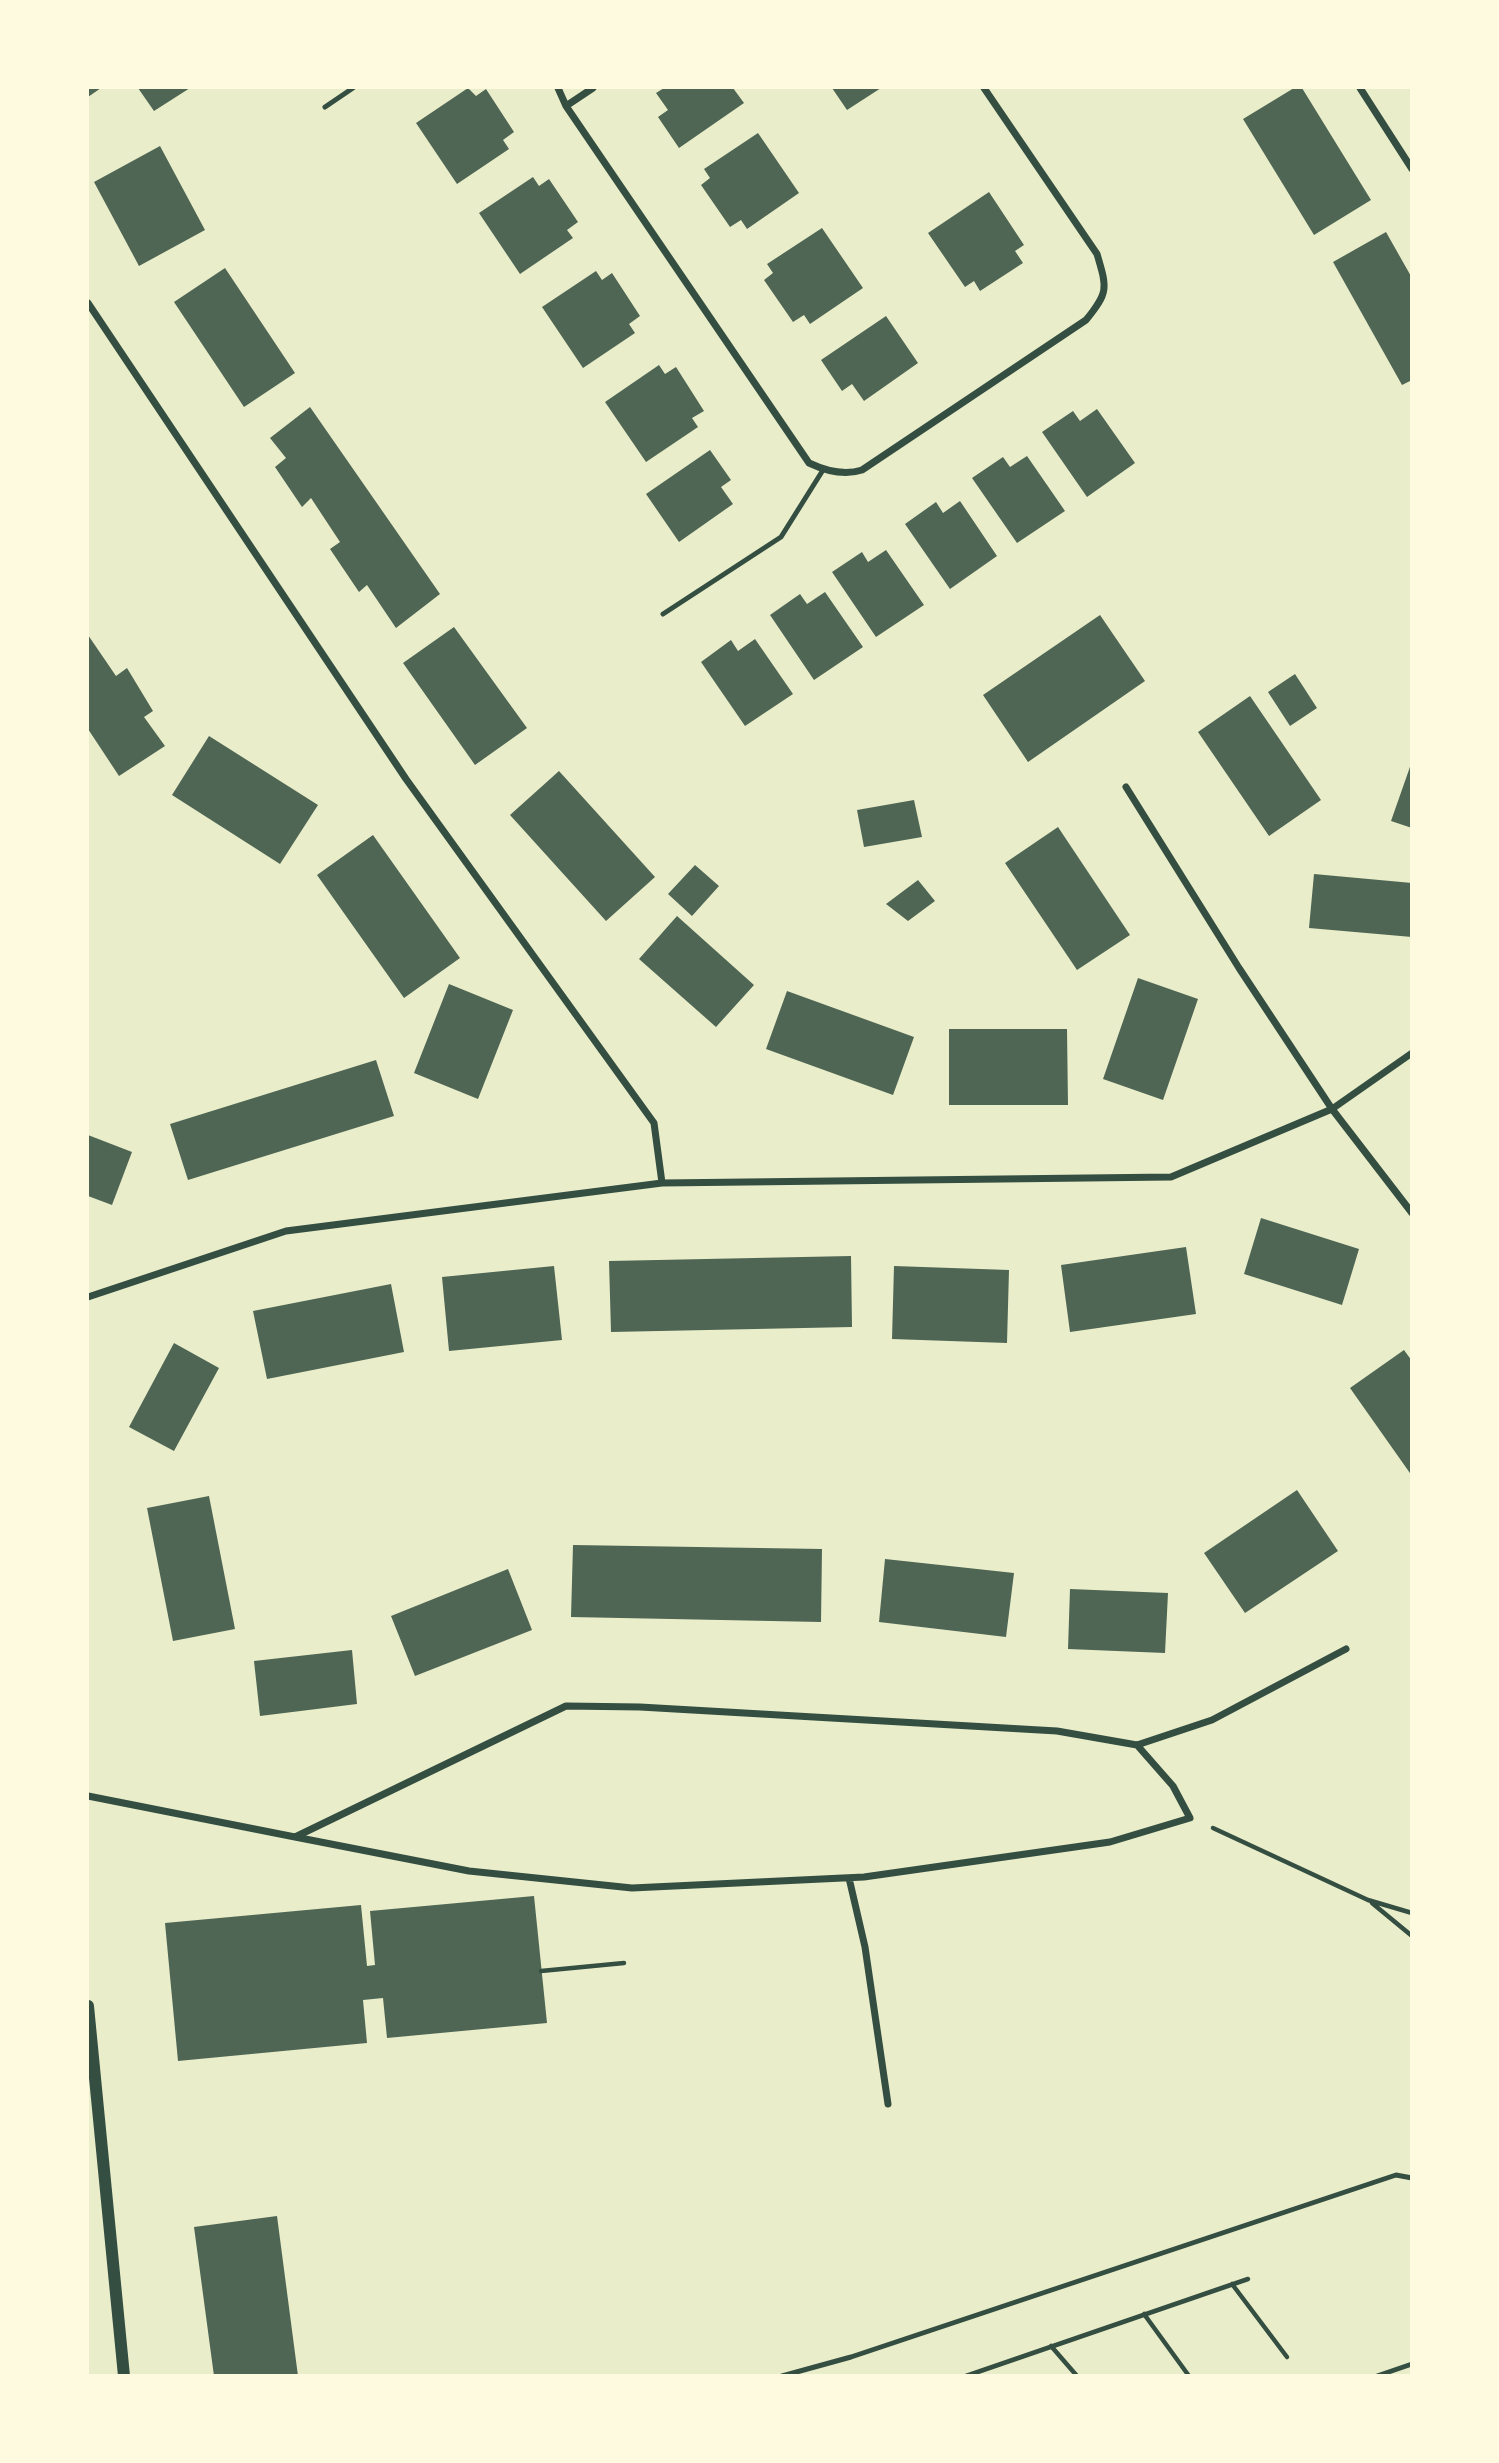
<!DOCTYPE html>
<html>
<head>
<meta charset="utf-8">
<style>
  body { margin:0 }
  #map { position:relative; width:1499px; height:2463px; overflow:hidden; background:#e9edc9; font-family:Quicksand,sans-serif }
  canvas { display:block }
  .frame { position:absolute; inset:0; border:89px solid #fefae0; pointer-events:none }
</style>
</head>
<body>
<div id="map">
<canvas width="1499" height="2463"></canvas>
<div class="frame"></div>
</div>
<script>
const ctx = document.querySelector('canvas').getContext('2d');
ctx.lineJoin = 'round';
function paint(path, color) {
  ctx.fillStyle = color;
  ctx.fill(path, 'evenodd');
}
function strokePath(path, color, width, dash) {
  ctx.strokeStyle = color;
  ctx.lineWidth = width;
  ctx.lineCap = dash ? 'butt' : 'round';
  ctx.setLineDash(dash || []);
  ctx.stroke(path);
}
paint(new Path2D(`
  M88 88H101L88 97Z
  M138 88H190L154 111Z
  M468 88 476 96 486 89 514 132 503 140 509 149 457 184 416 123Z
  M664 88H733L744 103 679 148 658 117 668 110 656 93Z
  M832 88H881L847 110Z
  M1294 88H1302L1371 200 1314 235 1243 119Z
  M758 133 799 193 747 229 741 220 730 227 701 185 710 178 704 169Z
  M160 146 205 230 139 266 94 182Z
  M533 177 539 186 549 179 578 222 567 230 573 238 520 274 479 213Z
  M989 192 1024 245 1015 251 1023 263 980 291 974 281 965 287 928 233Z
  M822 228 863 288 810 324 804 315 793 322 764 280 773 273 767 264Z
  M1386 232 1412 278V380L1402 385 1333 262Z
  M225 268 295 373 244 407 174 302Z
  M596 271 602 280 612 273 640 316 629 324 635 333 583 368 542 307Z
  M886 316 918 363 864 401 852 384 842 391 821 360Z
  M659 365 665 374 676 367 704 411 692 418 698 427 646 462 605 402Z
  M310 407 440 594 396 628 367 585 359 592 330 549 340 542 311 498 302 507 275 467 286 458 270 438Z
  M1097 409 1135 463 1087 497 1042 432 1073 411 1080 421Z
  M710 450 731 480 721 487 733 504 679 542 646 494Z
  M1027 456 1065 511 1017 543 972 478 1003 457 1010 467Z
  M960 501 997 556 950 589 905 524 936 502 943 513Z
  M886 550 924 605 876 637 832 572 862 552 868 562Z
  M825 592 863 647 814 680 770 615 800 594 807 604Z
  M1100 615 1145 681 1028 762 983 695Z
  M454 627 527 728 475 765 403 663Z
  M88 635 116 676 127 668 153 711 144 717 165 746 119 776 88 729Z
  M755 639 793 694 745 726 701 662 731 640 738 651Z
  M1295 674 1317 708 1290 726 1268 692Z
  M1250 696 1321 800 1269 836 1198 732Z
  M209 736 318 805 280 864 172 795Z
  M1411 764H1412V828L1391 821Z
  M559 771 655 877 606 921 510 815Z
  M914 800 922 837 864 847 857 810Z
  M1058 827 1130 935 1077 970 1005 863Z
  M373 835 460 958 404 998 317 875Z
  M695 865 719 886 692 916 668 894Z
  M1314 874 1412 883V937L1309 928Z
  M918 880 935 901 908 921 886 904Z
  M677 916 754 985 716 1027 639 959Z
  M1138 978 1198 999 1163 1100 1103 1079Z
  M449 984 513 1010 478 1099 414 1073Z
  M787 991 914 1037 893 1095 766 1049Z
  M949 1029H1067L1068 1105H949Z
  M376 1060 394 1116 188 1180 170 1124Z
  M88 1135 132 1152 112 1205 88 1196Z
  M1261 1218 1359 1249 1342 1305 1244 1274Z
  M1186 1247 1196 1314 1070 1332 1061 1265Z
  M851 1256 852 1327 611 1332 609 1261Z
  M554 1266 562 1340 449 1351 442 1277Z
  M894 1266 1009 1270 1007 1343 892 1339Z
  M391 1284 404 1352 267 1379 253 1311Z
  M174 1343 219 1368 174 1451 129 1427Z
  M1404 1350 1412 1361V1476L1350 1388Z
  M1297 1490 1338 1551 1245 1613 1204 1553Z
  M209 1496 235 1629 173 1641 147 1508Z
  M573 1545 822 1549 821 1622 571 1617Z
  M885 1559 1014 1573 1006 1637 879 1622Z
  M508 1569 532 1630 415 1676 391 1616Z
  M1070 1589 1168 1593 1165 1653 1068 1649Z
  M352 1650 357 1704 260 1716 254 1661Z
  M534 1896 547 2023 387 2038 383 1998 363 2000 367 2043 178 2061 165 1923 361 1905 367 1966 375 1965 370 1911Z
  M277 2216 298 2376H214L194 2227Z`), '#4f6655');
strokePath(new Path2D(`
  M1213 1828 1368 1900 1412 1913
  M1372 1903 1412 1936
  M541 1971 624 1963
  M1232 2284 1287 2357
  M1144 2314 1189 2376
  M1051 2346 1077 2376
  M966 2376 1248 2279`), '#344e41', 4.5);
strokePath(new Path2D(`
  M325 107 353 88
  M663 614 781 537 823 470
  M782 2376 851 2357 1396 2175 1412 2178
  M1377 2376 1412 2364`), '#344e41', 5);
strokePath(new Path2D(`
  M558 88 566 106 809 463C826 471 844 476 862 470L1086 320C1109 292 1107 288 1097 254L984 88
  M1360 88 1412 169
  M566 106 593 88
  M88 303 406 779 654 1123 662 1183
  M1126 787 1239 968 1332 1109 1412 1213
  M88 1297 286 1231 662 1183 1171 1177 1332 1109 1412 1053
  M88 1796 295 1837 566 1706 640 1707 1057 1731 1137 1745 1212 1720 1346 1649
  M295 1837 469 1871 632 1888 864 1877 1110 1842 1190 1818 1173 1786 1137 1745
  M849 1878 865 1947 888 2104`), '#344e41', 7);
strokePath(new Path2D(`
  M88 2006 124 2376`), '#344e41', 12);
</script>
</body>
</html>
